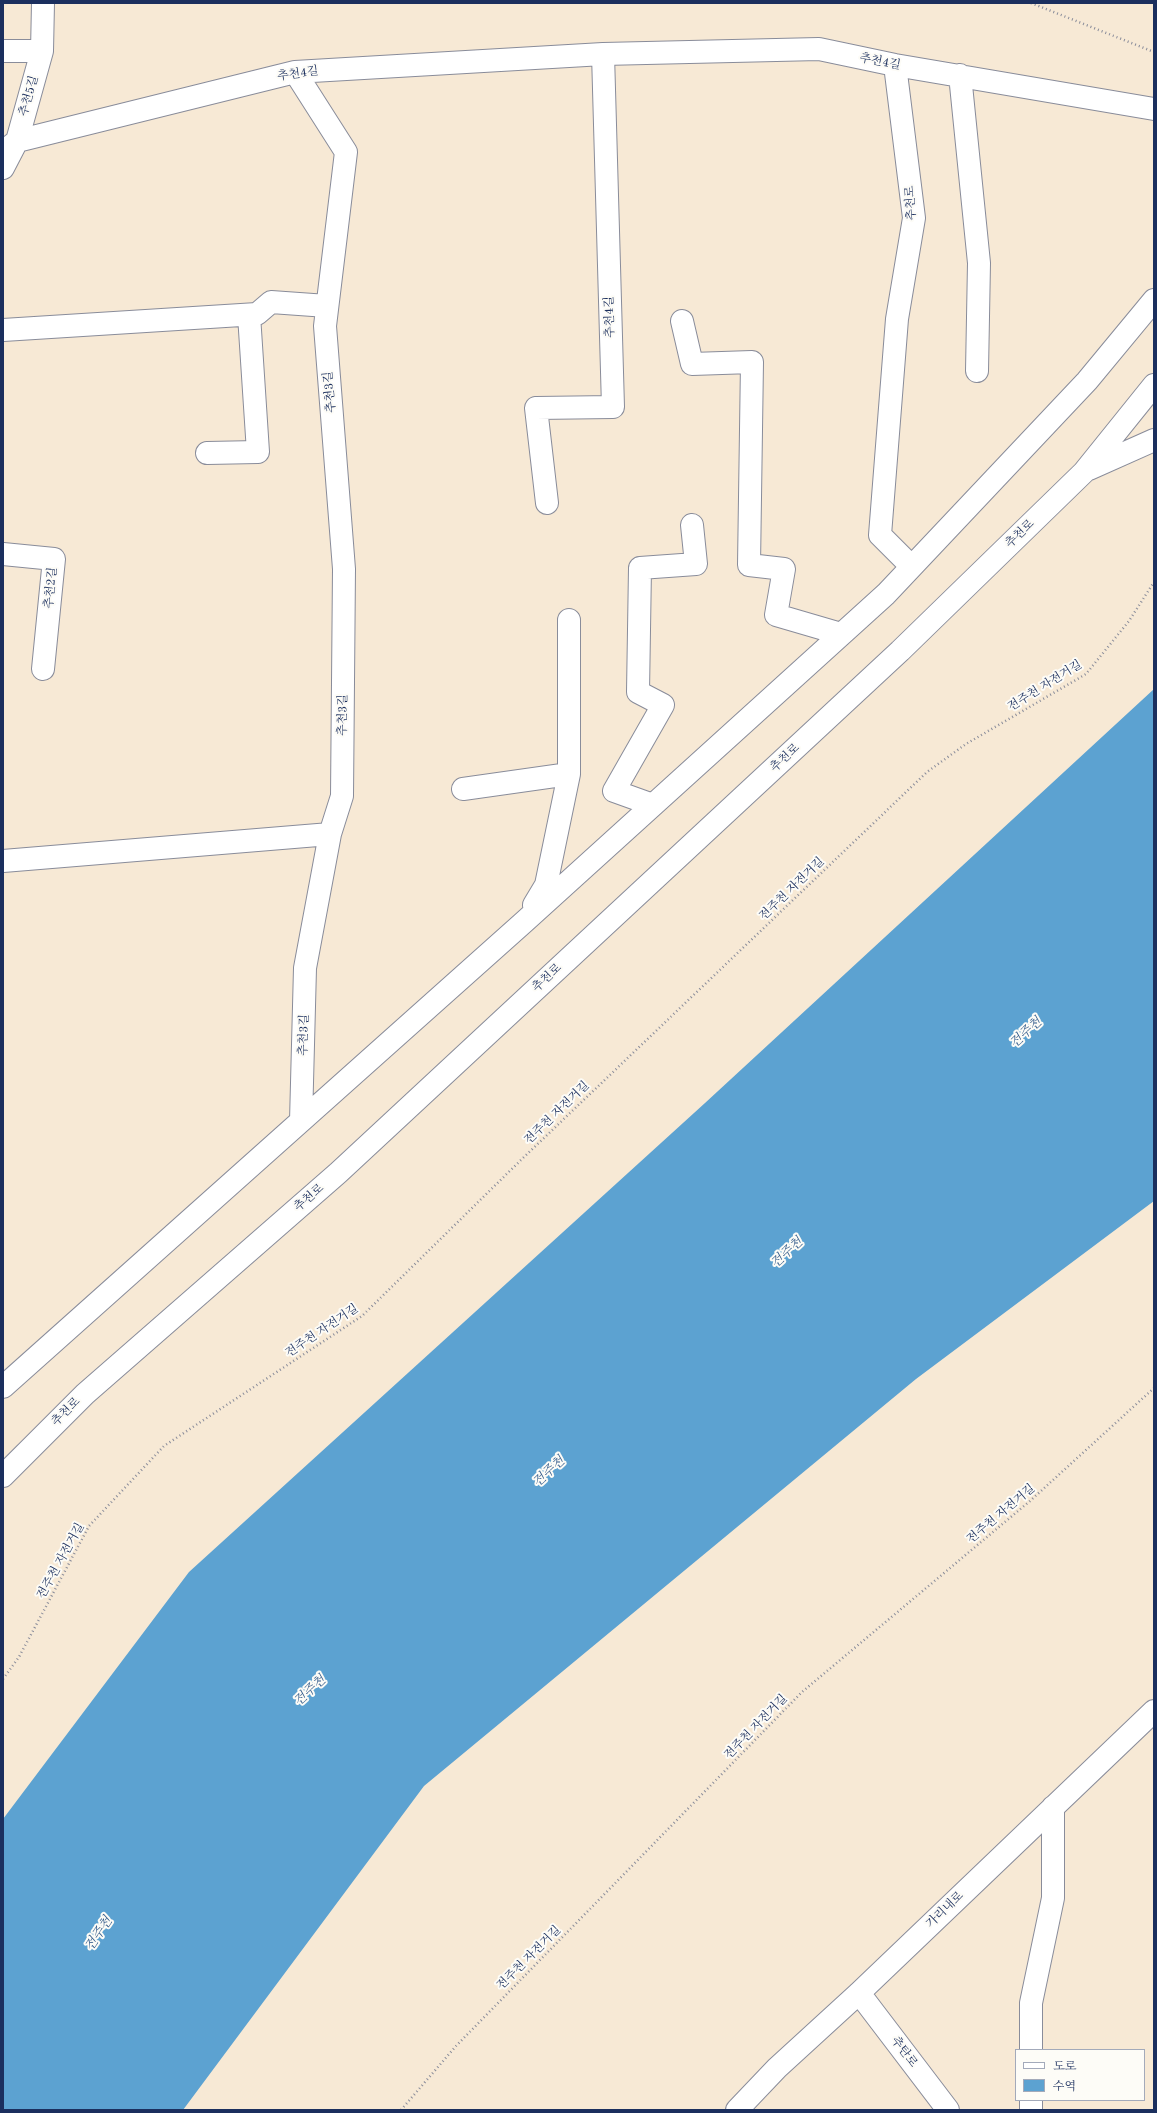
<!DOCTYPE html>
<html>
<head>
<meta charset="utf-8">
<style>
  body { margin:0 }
  #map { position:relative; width:1157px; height:2113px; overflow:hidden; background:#f7e9d5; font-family:"Old Standard TT","Noto Serif KR",serif }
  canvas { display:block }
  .frame { position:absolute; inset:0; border:4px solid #1b2f5e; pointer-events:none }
  .legend { position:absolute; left:1015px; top:2049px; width:130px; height:52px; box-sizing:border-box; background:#fdfcf7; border:1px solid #a3aaba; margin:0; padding:5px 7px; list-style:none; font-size:12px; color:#1b2f5e }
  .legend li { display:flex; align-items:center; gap:8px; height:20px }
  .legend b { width:20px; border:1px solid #a3aaba }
</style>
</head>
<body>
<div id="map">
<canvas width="1157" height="2113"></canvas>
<div class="frame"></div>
<ul class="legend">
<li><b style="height:5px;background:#fff"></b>도로</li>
<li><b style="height:11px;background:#5ca2d1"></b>수역</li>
</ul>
</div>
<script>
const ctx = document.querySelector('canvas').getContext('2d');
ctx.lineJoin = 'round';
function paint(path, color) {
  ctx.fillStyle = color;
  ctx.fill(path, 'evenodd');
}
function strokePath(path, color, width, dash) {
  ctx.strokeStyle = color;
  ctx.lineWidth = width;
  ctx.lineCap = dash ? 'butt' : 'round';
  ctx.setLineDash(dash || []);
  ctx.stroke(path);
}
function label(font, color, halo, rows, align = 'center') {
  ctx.font = font + ' "Old Standard TT","Noto Serif KR",serif';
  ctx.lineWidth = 4;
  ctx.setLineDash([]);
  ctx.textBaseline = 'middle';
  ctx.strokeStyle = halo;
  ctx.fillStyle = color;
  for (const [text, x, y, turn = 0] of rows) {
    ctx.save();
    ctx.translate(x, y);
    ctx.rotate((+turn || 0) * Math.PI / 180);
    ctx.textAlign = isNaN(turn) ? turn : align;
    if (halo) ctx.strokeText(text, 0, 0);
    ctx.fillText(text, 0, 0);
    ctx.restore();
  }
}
paint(new Path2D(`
  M1154 689V1201L916 1379 424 1786 183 2110H3V1819L189 1572 705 1103Z`), '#5ca2d1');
const minor = new Path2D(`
  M3 51H42
  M895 65 914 218 897 319 880 535 911 566
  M295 72 346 152 325 326 344 569 342 796 330 834 305 968 301 1121
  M960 75 979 263 977 371
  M3 152 17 141 295 72 603 54 819 49 895 65 1154 109
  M3 168 17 141 42 51 43 3
  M682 321 692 364 752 362 749 565 784 569 776 615 841 634
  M3 330 257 314 271 302 327 306
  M207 453 258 452 249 315
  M1089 469 1154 440
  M547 503 536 408 613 407 603 54
  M3 554 54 559 43 669
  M463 789 569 774
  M653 805 614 791 663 705 638 692 640 568 696 564 692 525
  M3 861 330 834
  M534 905 546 885 569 774V620
  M3 1387 524 922 886 594 1087 381 1154 300
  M3 1476 85 1394 338 1173 900 651 1084 472 1154 385
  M859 1993 948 2110
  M1031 2050V2003L1053 1898V1807
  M1031 2100V2110
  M737 2110 777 2068 859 1993 1154 1711`);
strokePath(minor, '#898c9a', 24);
strokePath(new Path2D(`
  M1031 3 1154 52
  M3 1679 19 1657 89 1526 164 1446 362 1316 522 1159 927 772 966 744 1086 674 1129 621 1154 582
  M401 2110 456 2046 802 1692 1030 1501 1154 1388`), '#898c9a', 2.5, [1, 3]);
strokePath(minor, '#fff', 22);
label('12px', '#1b2f5e', '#fdfcf7', [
  ["추천4길",880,62,11],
  ["추천4길",298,74,-8],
  ["추천5길",29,96,-74],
  ["추천로",911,203,-94],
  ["추천4길",610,317,-92],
  ["추천3길",330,392,-95],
  ["추천로",1020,534,-44],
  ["추천2길",51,588,-84],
  ["전주천 자전거길",1045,686,-32],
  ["추천3길",343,715,-89],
  ["추천로",785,758,-43],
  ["전주천 자전거길",792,889,-44],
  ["추천로",547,978,-43],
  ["추천3길",304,1035,-88],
  ["전주천 자전거길",557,1113,-44],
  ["추천로",309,1198,-41],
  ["전주천 자전거길",322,1331,-34],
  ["추천로",66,1412,-45],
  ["전주천 자전거길",1001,1514,-40],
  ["전주천 자전거길",61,1561,-61],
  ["전주천 자전거길",756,1727,-46],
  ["가리내로",945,1910,-44],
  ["전주천 자전거길",529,1958,-45],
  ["추탄로",904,2052,53]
]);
label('italic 13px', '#355d8c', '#fdfcf7', [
  ["전주천",1026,1033,-43],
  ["전주천",787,1253,-43],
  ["전주천",549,1472,-43],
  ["전주천",310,1691,-43],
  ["전주천",99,1934,-56]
]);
</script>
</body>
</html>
